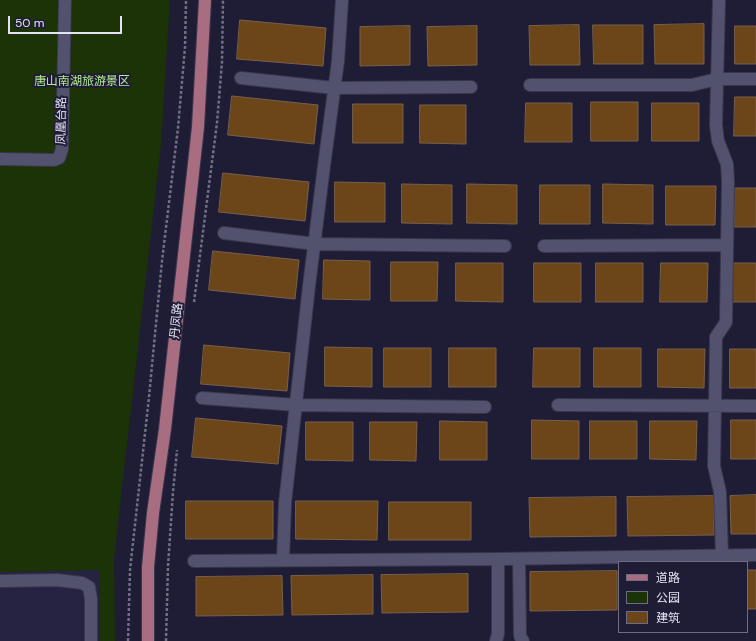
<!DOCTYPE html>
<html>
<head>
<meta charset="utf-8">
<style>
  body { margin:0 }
  #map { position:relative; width:756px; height:641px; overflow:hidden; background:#1f1d36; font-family:"DM Sans","Noto Sans SC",sans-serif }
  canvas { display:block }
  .legend { position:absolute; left:618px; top:561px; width:130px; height:72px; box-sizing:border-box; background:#1f1d36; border:1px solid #6d6c82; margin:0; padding:5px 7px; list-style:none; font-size:12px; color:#e2e2f3 }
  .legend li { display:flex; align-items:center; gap:8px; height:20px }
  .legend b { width:20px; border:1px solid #6d6c82 }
  .scale { position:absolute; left:8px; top:16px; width:114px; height:18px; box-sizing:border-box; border:2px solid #e2e2f3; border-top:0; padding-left:5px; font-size:12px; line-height:14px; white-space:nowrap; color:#e2e2f3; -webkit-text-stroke:3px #1f1d36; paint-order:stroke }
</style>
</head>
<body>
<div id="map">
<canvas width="756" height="641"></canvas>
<ul class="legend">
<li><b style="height:5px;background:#a86d81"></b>道路</li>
<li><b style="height:11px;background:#1b3306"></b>公园</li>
<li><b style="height:11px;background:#6c4519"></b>建筑</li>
</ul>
<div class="scale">50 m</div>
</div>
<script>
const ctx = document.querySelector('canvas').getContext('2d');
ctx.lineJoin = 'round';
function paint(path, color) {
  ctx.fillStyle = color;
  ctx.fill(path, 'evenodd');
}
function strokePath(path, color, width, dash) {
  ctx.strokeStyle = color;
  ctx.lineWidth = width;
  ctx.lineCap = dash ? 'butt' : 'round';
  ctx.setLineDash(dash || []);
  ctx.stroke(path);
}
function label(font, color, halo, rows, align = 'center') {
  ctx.font = font + ' "DM Sans","Noto Sans SC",sans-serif';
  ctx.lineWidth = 4;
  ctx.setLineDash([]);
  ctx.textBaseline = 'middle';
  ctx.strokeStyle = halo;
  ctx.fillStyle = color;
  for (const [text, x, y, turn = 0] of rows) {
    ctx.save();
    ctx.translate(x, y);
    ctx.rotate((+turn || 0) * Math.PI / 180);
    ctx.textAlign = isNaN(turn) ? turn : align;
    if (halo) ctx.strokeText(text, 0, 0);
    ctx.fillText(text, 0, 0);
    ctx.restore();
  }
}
paint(new Path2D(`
  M99 569V641H0V572Z`), '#262342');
paint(new Path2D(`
  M0 0H170L161 144 114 559 115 641H99V570L0 572Z`), '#1b3306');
const building = new Path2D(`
  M240 20 326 28 323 66 237 59Z
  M704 24V64H655L654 25Z
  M579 25 580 65H530L529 26Z
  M593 25H643V64H594Z
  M410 26V65L360 66V27Z
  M477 26V65L428 66 427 27Z
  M735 26H756V64H735Z
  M232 96 318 105 314 144 228 135Z
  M735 97H756V136H734Z
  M591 102H638V141H591Z
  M526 103H572V142H525Z
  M652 103H699V141H652Z
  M353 104H403V143H353Z
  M420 105H466V144L420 143Z
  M223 173 309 182 305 221 219 212Z
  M335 182 385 183V222H335Z
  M402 184 452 185V224L402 223Z
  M467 184 517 185V224L467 223Z
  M603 184 653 185V224L603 223Z
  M540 185H590V224H540Z
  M666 186H716L715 225H666Z
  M735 188H756V227H735Z
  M213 251 299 260 295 299 209 290Z
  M324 260 370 261V300L323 299Z
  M391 262H438L437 301H391Z
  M456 263H503V302L456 301Z
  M534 263H581V302H534Z
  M596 263H643V302H596Z
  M661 263H708L707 302H660Z
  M734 263H756V302H733Z
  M204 345 290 353 287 391 201 384Z
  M325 347 372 348V387L325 386Z
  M384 348H431V387H384Z
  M449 348H496V387H449Z
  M534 348H580V387H533Z
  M594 348H641V387H594Z
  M658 349H705L704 388 658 387Z
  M730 349H756V388H730Z
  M196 418 282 426 278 464 192 457Z
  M532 420 579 421V459H532Z
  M731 420H756V459H731Z
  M440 421 487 422V460H440Z
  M590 421H637V459H590Z
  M650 421H697L696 460 650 459Z
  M306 422H353V461L306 460Z
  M370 422H417L416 461 370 460Z
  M756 495V534H731L730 496Z
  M714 496V535L628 536 627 497Z
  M616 497V536L530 537 529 498Z
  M186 501H273V539H186Z
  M296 501H378L377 540 296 539Z
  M389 502H471V540H389Z
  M747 570H756V609H747Z
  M617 571V610L530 611V572Z
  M468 574V612L382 613 381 575Z
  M373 575V614L292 615 291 576Z
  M282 576 283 615 196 616V577Z`);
paint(building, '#6c4519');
strokePath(building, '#78614a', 1);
const minor = new Path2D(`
  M719 0 716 125 718 141 727 164 728 181 726 322 716 337 715 406 714 466 720 492 722 556
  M241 78 334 88 471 87
  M530 85H692L717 79H756
  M0 159 54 160 59 158 62 149 65 0
  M224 233 315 244 505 246
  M544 246 727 245
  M202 398 296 405 485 407
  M558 405 756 406
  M519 559 520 636 523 641
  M283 560 285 503 309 286 324 166 338 61 342 0
  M194 561 498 559 756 555
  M0 581 57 580 82 583 89 587 91 599V641
  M496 641 498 634V559`);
const major = new Path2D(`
  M148 641V567L153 513 165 429 198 127 205 0`);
strokePath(minor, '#3a374c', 14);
strokePath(major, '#3a374c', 14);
strokePath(new Path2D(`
  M194 302 217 123 222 62 223 0
  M128 641 130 570 149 397 162 261 178 128 185 47 186 0
  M166 641 168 566 173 492 177 450`), '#706f84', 2.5, [3, 2]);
strokePath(minor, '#53526e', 12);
strokePath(major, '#a86d81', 12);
label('12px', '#b4ea91', '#1f1d36', [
  ["唐山南湖旅游景区",82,82]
]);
label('12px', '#e2e2f3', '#1f1d36', [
  ["凤凰台路",62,121,-89],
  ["丹凤路",177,321,-84]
]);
</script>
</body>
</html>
